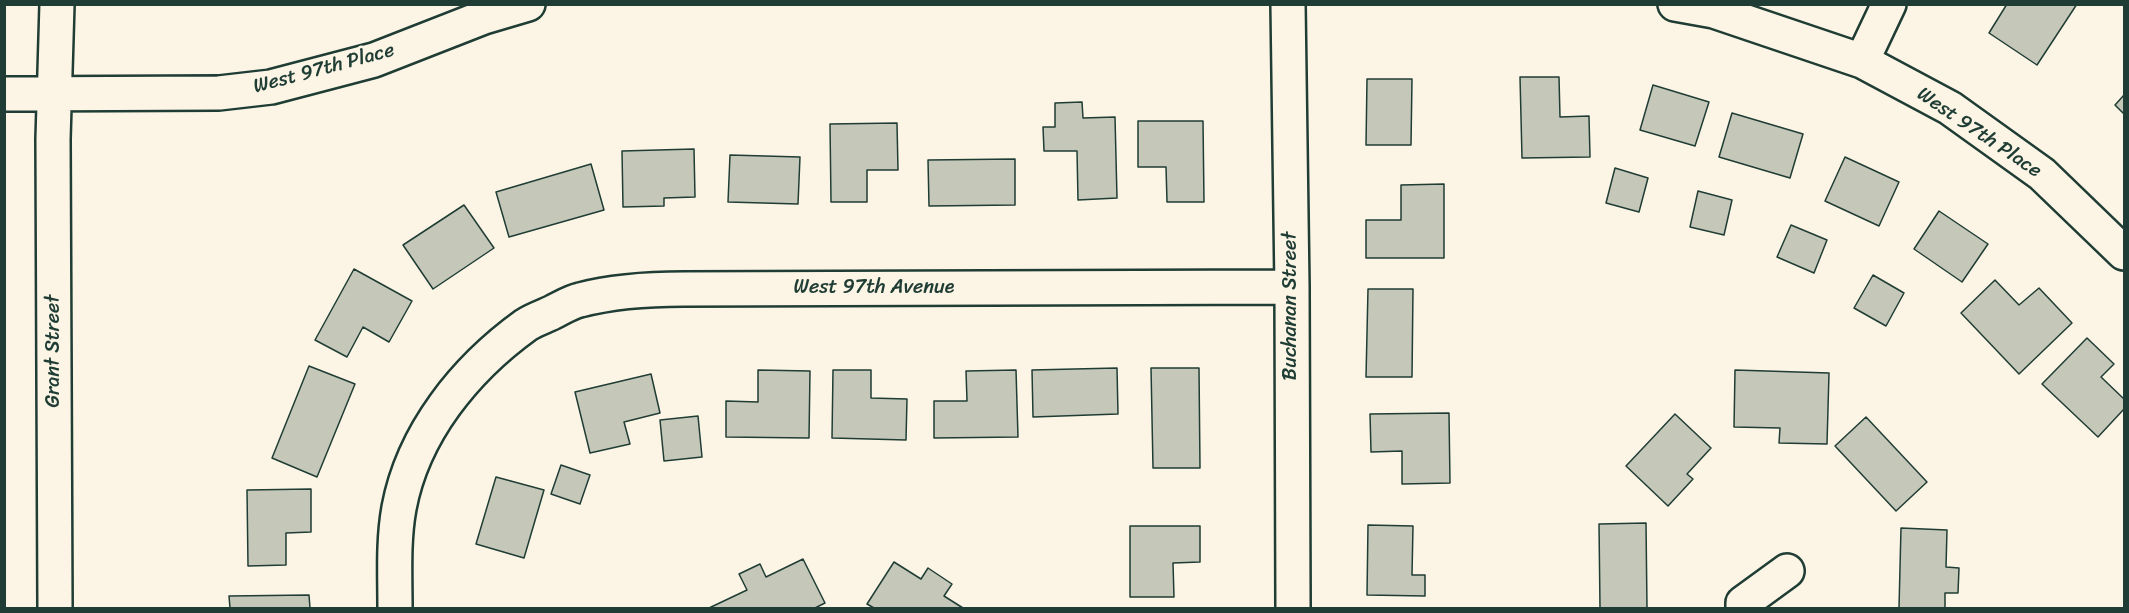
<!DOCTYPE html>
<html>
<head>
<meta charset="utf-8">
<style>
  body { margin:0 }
  #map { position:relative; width:2129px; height:613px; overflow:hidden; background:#fcf5e5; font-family:Sriracha,sans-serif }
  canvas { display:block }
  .frame { position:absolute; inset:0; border:6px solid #1f3d34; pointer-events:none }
</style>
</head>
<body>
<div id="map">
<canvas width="2129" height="613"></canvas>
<div class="frame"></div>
</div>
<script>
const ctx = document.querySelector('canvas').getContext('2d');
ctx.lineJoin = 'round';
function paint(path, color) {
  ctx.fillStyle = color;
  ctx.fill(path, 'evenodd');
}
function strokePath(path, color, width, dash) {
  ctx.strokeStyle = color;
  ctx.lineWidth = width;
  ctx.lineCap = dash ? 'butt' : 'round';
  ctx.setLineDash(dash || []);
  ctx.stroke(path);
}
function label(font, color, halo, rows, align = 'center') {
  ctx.font = font + ' Sriracha,sans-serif';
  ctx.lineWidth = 5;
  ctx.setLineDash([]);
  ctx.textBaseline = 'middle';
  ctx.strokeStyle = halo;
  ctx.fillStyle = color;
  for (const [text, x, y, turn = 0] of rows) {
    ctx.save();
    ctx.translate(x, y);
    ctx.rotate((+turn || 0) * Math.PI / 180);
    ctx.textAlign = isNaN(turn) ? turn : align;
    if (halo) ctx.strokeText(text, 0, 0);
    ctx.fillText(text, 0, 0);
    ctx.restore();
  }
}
const building = new Path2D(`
  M2007 4H2077L2037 65 1989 33Z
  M1520 77H1559L1560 117 1589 116 1590 157 1522 158Z
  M1367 79H1412L1411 145H1366Z
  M1653 85 1709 102 1695 146 1640 130Z
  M2124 95V114L2115 105Z
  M1082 102 1083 118 1115 117 1117 198 1078 200 1077 151H1044L1043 127H1055V103Z
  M1732 113 1803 134 1790 178 1719 157Z
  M1138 121H1203L1204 202H1167L1166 167H1138Z
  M897 123 898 170H867V202H831L830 124Z
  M694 149 695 197 664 198V206L623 207 622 151Z
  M730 155 800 157 798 204 728 202Z
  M1845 157 1899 182 1879 226 1825 201Z
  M1015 159V205L929 206 928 160Z
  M591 164 604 210 509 237 496 192Z
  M1615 168 1648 178 1639 212 1606 203Z
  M1444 184V258H1366V220H1401V185Z
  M1698 191 1732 200 1724 235 1690 227Z
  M464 205 494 248 433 289 403 245Z
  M1939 211 1988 244 1962 282 1914 249Z
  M1791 225 1827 240 1814 273 1777 257Z
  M354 269 412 301 389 342 363 327 347 357 315 340Z
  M1873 275 1904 293 1886 326 1854 308Z
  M1995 280 2019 305 2039 288 2072 323 2019 374 1961 313Z
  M1368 289H1413L1412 377H1366Z
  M2087 338 2114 364 2101 377 2124 399V409L2098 437 2042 384Z
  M309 366 355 384 317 477 272 458Z
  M1117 368 1118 414 1033 417 1032 370Z
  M1151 368H1199L1200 468H1153Z
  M758 370 810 371 809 438 726 437V401L758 402Z
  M833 370H871V398L907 399 906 440 832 438Z
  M1016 370 1018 437 934 438V401H967L966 371Z
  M1735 370 1829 373 1827 444 1779 443 1780 428 1734 427Z
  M651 374 660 413 624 422 630 444 590 453 575 392Z
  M1449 413 1450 483 1402 484V451L1371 452 1370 414Z
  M1675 414 1711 448 1687 474 1693 479 1668 506 1626 466Z
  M698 416 702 457 664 461 660 420Z
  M1866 417 1927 482 1896 511 1835 446Z
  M561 465 590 475 580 504 551 494Z
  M496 477 544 490 524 558 476 544Z
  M311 489V532L286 533V565L248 566 247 490Z
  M1646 523 1647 608H1600L1599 524Z
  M1368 525 1413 526 1412 575H1425V596L1367 595Z
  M1130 526H1200V562L1173 563 1174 597H1130Z
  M1901 528 1947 530 1946 567 1959 568 1958 593H1945V608H1899Z
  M803 559 825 603 815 608H709L747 590 739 574 760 564 766 577Z
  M894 562 921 579 928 568 952 584 944 596 963 608H874L867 604Z
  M309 595 310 608H230L229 596Z`);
paint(building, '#c5c7b9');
strokePath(building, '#1f3d34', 1.5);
const minor = new Path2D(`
  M1288 4 1292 287 1293 608
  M1675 4 1714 11 1862 61 1950 108 2042 174 2124 253
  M1862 61 1889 4
  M4 94 219 93 271 87 374 60 484 17 528 4
  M55 608 53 139 57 4
  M395 608C395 575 393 541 399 508 413 433 465 369 526 325 535 319 546 316 555 311 563 307 571 302 580 300 614 291 648 289 684 289L1292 287
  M1743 608V603L1787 571`);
strokePath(minor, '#1f3d34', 38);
strokePath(minor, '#fcf5e5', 33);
label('20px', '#1f3d34', '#fcf5e5', [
  ["West 97th Place",324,69,-15],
  ["West 97th Place",1979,133,34],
  ["West 97th Avenue",874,288],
  ["Buchanan Street",1291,306,-90],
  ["Grant Street",54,351,-90]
]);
</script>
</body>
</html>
